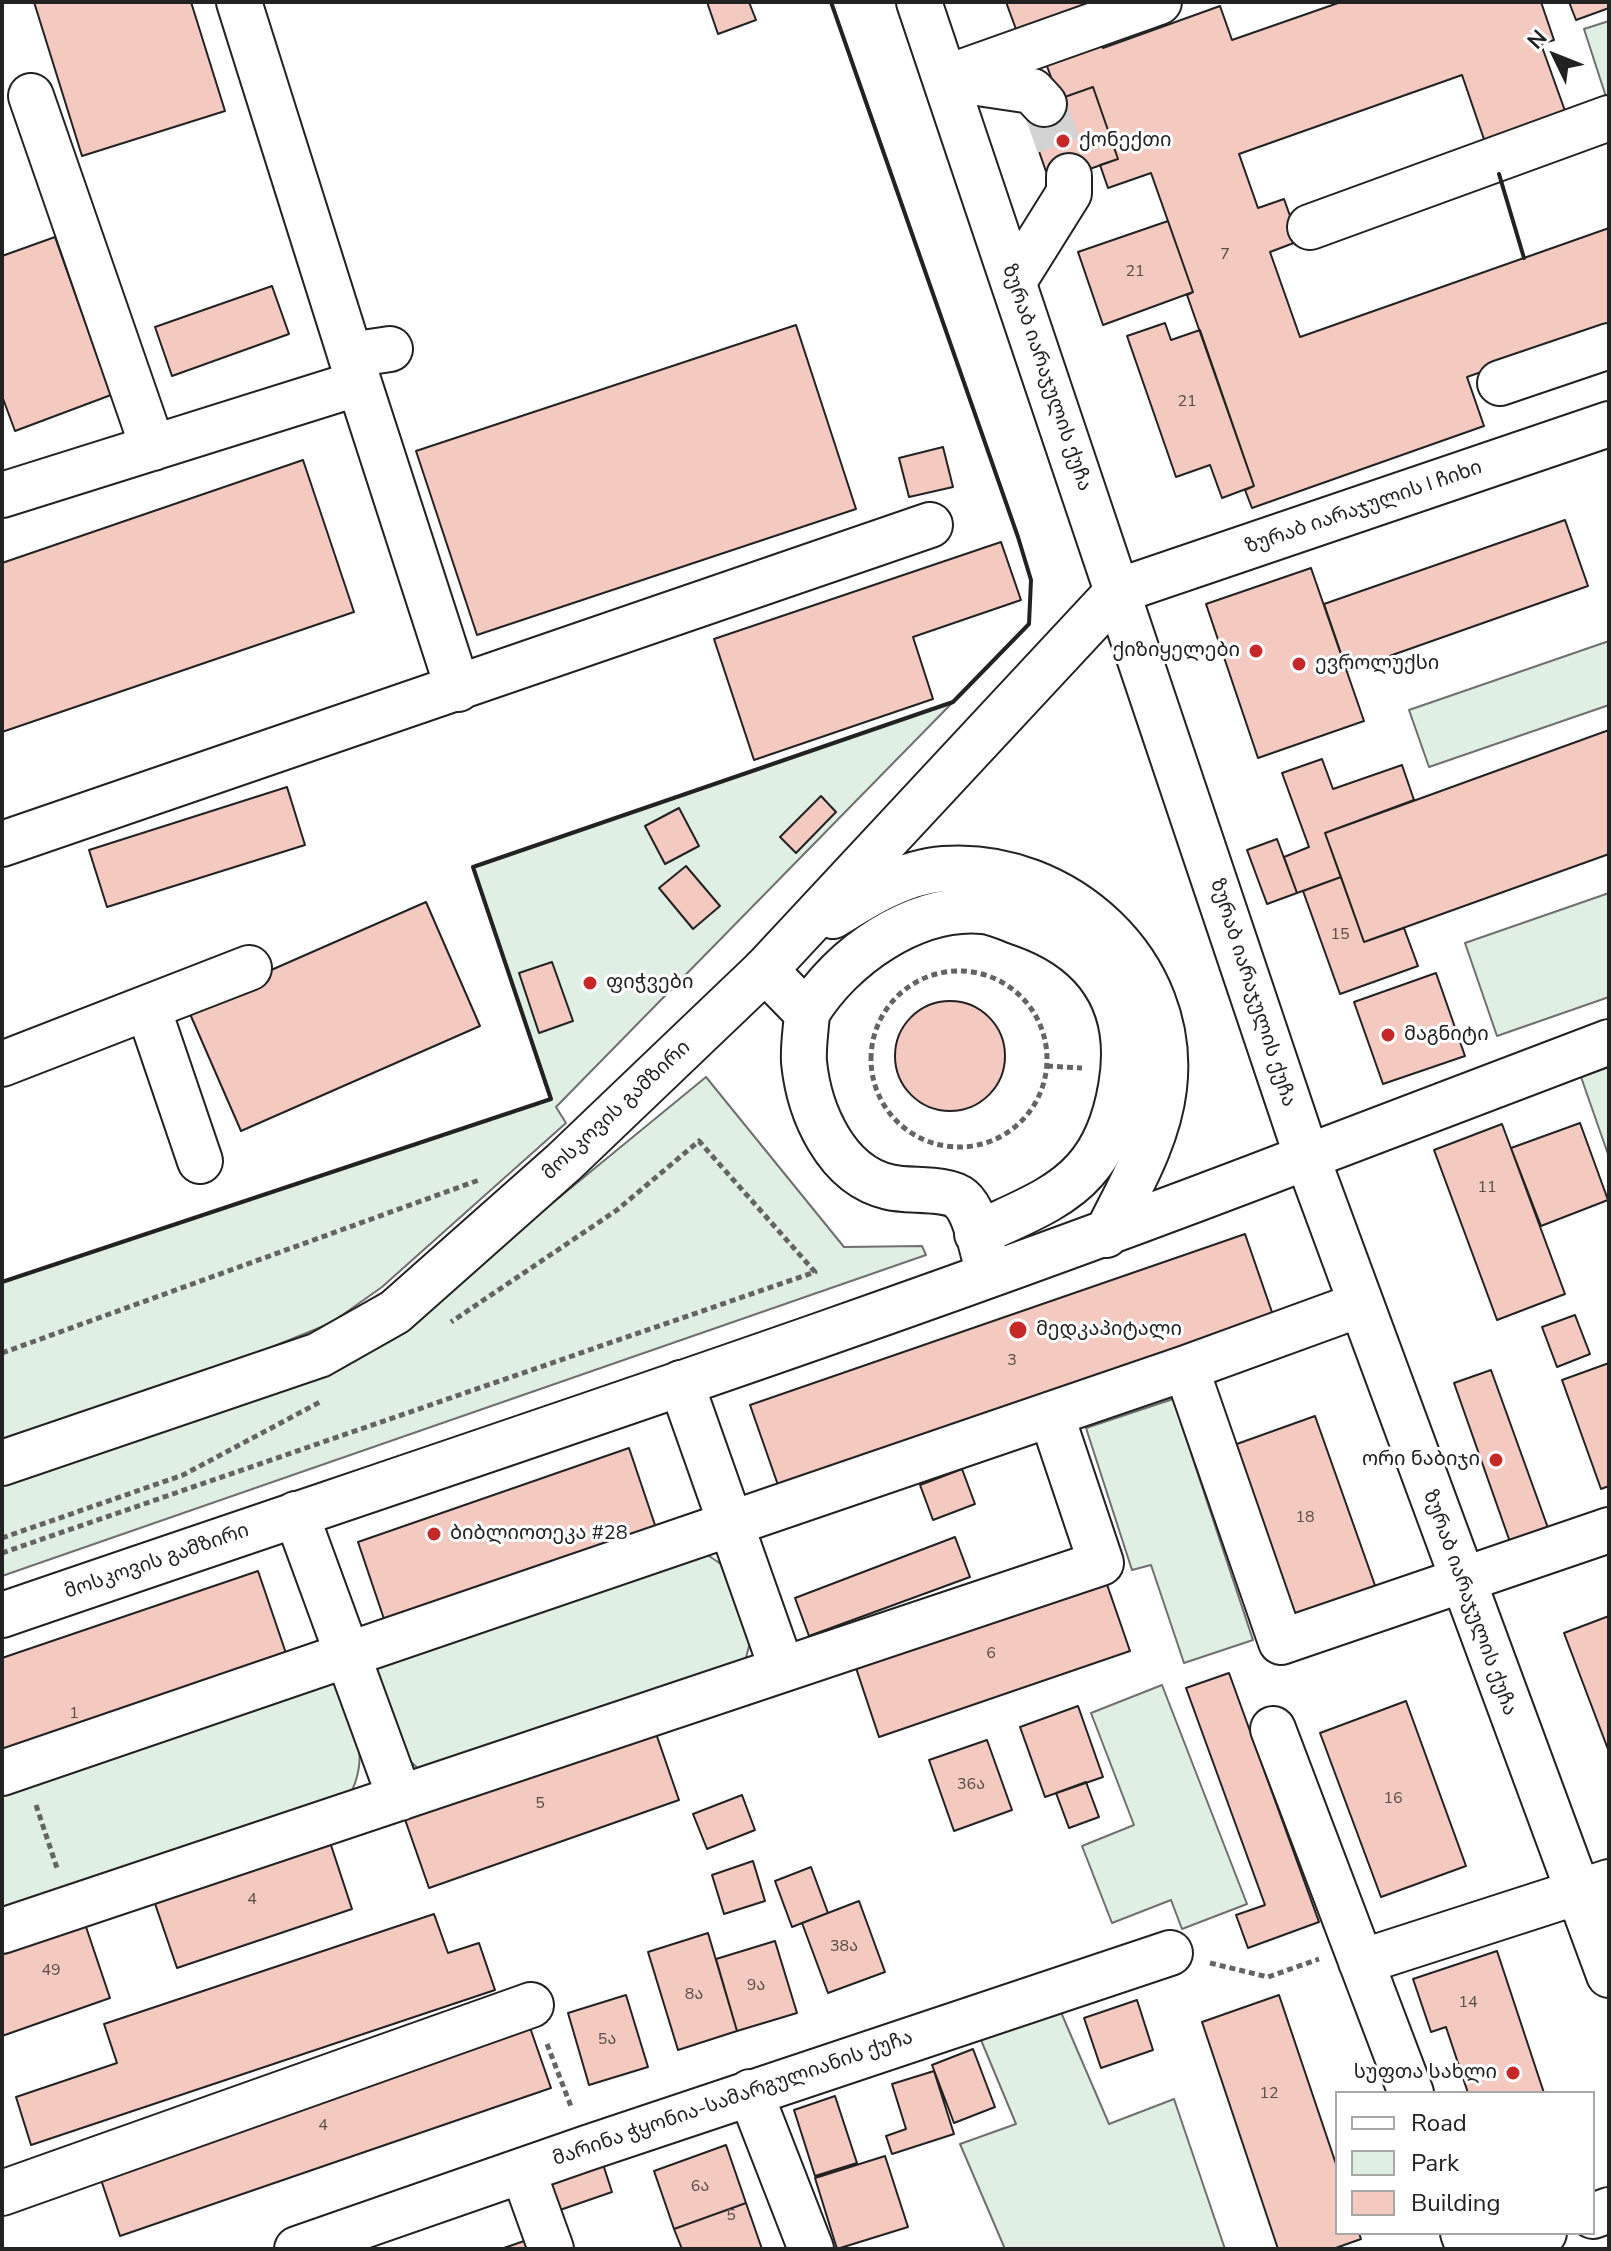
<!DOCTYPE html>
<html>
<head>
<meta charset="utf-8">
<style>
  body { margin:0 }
  #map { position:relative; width:1611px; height:2251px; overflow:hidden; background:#fff; font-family:"Nunito Sans",sans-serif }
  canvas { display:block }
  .frame { position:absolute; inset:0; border:4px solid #222; pointer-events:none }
  .legend { position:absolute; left:1335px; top:2091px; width:260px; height:144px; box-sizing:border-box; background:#fff; border:2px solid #a7a7a7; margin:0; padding:10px 14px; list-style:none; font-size:24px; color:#222 }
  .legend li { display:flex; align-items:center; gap:16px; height:40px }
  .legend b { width:40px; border:2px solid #a7a7a7 }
  .north { position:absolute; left:1515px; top:16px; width:80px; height:80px; -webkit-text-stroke:6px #fff; paint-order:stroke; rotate:313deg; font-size:22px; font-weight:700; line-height:32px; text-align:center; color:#222 }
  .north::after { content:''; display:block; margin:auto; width:28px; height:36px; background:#222; clip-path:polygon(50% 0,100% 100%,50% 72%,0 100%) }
</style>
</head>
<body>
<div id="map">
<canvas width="1611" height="2251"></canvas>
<div class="frame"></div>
<ul class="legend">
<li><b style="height:10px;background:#fff"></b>Road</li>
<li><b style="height:22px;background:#e0efe3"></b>Park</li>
<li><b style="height:22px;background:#f3c9c0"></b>Building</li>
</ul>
<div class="north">N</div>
</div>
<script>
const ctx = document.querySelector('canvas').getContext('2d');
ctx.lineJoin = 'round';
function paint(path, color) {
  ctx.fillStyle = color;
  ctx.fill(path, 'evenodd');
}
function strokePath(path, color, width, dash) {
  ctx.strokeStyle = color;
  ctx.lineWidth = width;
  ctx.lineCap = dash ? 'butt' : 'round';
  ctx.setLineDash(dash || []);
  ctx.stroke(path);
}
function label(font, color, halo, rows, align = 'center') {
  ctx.font = font + ' "Nunito Sans","Noto Sans Georgian",sans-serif';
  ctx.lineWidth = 6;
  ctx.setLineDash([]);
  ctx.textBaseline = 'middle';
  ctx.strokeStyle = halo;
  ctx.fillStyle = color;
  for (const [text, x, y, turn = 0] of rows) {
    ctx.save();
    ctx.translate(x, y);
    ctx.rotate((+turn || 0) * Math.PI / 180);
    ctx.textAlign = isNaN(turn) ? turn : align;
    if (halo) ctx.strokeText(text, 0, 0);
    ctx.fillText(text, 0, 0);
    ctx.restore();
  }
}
const green = new Path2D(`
  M1609 21V106L1584 29Z
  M1609 641V705L1429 767 1409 710Z
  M953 702 556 1107 566 1123 382 1287 331 1323 218 1369 2 1443V1282L550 1099 473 867Z
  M1609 893V997L1497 1036 1465 943Z
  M1609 1067V1157L1581 1077Z
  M706 1077 844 1247 922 1246 926 1255 2 1576V1476L400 1328Z
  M1173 1399 1253 1640 1184 1663 1151 1565 1132 1570 1086 1428Z
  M690 1552 709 1556 730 1570 753 1632 745 1661 429 1774C397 1764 372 1694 378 1663Z
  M335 1680C353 1727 374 1755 346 1802L2 1918V1783Z
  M1162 1685 1247 1904 1182 1929 1171 1900 1112 1923 1082 1846 1134 1825 1091 1713Z
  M1060 2010 1109 2124 1174 2099 1225 2249H1005L960 2144 1016 2124 981 2040Z`);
paint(green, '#e0efe3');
strokePath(green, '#6f6f6f', 2);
const building = new Path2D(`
  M34 2H191L225 111 82 156Z
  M707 2H749L756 20 718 34Z
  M1006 2H1102L1017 32Z
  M1341 2H1541L1554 40 1541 44 1569 122 1488 151 1462 75 1239 154 1258 208 1284 199 1299 241 1270 252 1300 337 1609 228V327L1467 377 1484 426 1252 508 1245 490 1254 486 1187 295 1193 292 1151 173 1108 188 1100 165 1118 159 1093 87 1059 99 1044 58 1099 38 1103 48 1220 6 1232 40Z
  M1569 2H1609V8L1576 20Z
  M1093 87 1118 159 1050 183 1025 111Z
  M1168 221 1193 292 1103 325 1078 252Z
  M55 237 111 395 15 431 2 396V256Z
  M272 286 289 334 172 376 155 327Z
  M1165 323 1171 340 1200 330 1254 486 1222 498 1210 465 1176 477 1127 336Z
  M796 325 856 509 477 635 416 451Z
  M943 447 953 487 909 497 899 458Z
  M303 460 354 612 2 732V563Z
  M1565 520 1588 586 1347 671 1324 604Z
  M1001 542 1021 600 913 637 933 699 754 760 714 639Z
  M1311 568 1364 721 1258 758 1206 604Z
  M1609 730V854L1364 942 1325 833Z
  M1322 759 1333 789 1402 765 1414 800 1325 833 1341 877 1297 893 1284 857 1309 847 1282 773Z
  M287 787 305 845 107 907 89 850Z
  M821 796 836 812 796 853 780 837Z
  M679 808 699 846 665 864 645 826Z
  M1277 839 1297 893 1267 904 1247 850Z
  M686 866 720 906 693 929 659 888Z
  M1341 877 1364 942 1404 928 1418 966 1340 994 1303 891Z
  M426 902 480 1026 241 1131 187 1007Z
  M552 962 573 1021 539 1033 519 973Z
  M1436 973 1465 1056 1383 1084 1354 1002Z
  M895 1056a55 55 0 1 1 110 0a55 55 0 1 1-110 0Z
  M1580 1123 1608 1200 1541 1226 1511 1148Z
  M1502 1124 1565 1294 1497 1320 1434 1150Z
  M1245 1234 1274 1318 779 1488 750 1405Z
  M1575 1315 1590 1354 1557 1367 1542 1327Z
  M1609 1363V1486L1601 1489 1562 1380Z
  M1491 1370 1548 1528 1510 1542 1454 1383Z
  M1315 1416 1377 1591 1296 1620 1234 1445Z
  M629 1448 656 1528 385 1622 358 1542Z
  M962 1469 975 1504 933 1520 920 1485Z
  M955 1537 970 1577 809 1636 795 1598Z
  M1102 1570 1130 1651 879 1737 852 1656Z
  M258 1571 290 1665 2 1763V1658Z
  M1609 1616V1752L1564 1633Z
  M1229 1673 1319 1922 1248 1948 1236 1915 1265 1905 1186 1688Z
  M1406 1701 1466 1866 1381 1897 1320 1733Z
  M1078 1706 1103 1777 1045 1797 1020 1727Z
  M651 1719 679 1800 429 1888 401 1808Z
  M987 1740 1012 1810 954 1831 929 1760Z
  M1086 1782 1099 1817 1069 1828 1056 1793Z
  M742 1795 755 1830 707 1849 693 1814Z
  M327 1833 352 1909 177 1968 151 1892Z
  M753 1861 765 1901 724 1914 712 1875Z
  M811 1867 828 1913 792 1927 775 1881Z
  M859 1901 885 1972 828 1993 802 1923Z
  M434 1914 448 1953 479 1943 495 1990 31 2145 16 2097 117 2063 104 2024Z
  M82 1915 110 1998 2 2036V1943Z
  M708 1933 737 2031 678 2050 648 1952Z
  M775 1941 797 2013 737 2031 716 1959Z
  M1497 1951 1544 2093H1468L1446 2027 1431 2032 1413 1979Z
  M626 1995 648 2067 589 2085 568 2013Z
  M1279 1995 1337 2167V2233H1359L1361 2239 1333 2249H1278L1202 2022Z
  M1137 2000 1153 2050 1101 2068 1084 2018Z
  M526 2016 551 2088 120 2236 96 2165Z
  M973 2049 995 2107 954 2123 932 2065Z
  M934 2071 954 2134 892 2154 886 2136 906 2129 892 2084Z
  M835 2096 857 2163 815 2176 794 2110Z
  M726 2145 746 2203 674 2229 654 2171Z
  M885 2156 908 2227 837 2249 815 2178Z
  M602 2161 612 2192 560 2210 549 2179Z
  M746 2203 762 2249H682L674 2229Z
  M527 2240 530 2249H501Z`);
paint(building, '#f3c9c0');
strokePath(building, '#222', 2);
strokePath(new Path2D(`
  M1044 104 1069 176`), '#d3d3d3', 44, [44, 22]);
const minor = new Path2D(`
  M945 78 1159 2
  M951 79 1032 91 1044 104
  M31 96 153 448
  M1310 227 1609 118
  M1014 281 1069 193V176
  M350 355 390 349
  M359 383 458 689
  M1500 383 1609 346
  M2 495 359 383 239 2
  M1118 591 1609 424
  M2 844 930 525
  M765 970 807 1013C806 1029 803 1046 804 1062 809 1112 836 1175 889 1187 908 1192 948 1187 961 1199 976 1212 980 1244 986 1262
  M148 1008 200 1161
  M807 1013C841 957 914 905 983 911 996 912 1011 920 1023 924 1099 951 1135 1007 1121 1087 1116 1116 1105 1148 1085 1170 1058 1201 1013 1216 977 1234
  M2 1064 249 968
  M1307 1157 1609 1042
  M1186 1368 1281 1642 1609 1530
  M681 1383 782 1669
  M296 1514 400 1798
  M1273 1729 1411 2093
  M2 1773 1186 1368 1359 1305
  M2 1931 1101 1563 1051 1414
  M1361 1962 1609 1882
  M750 2092 811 2249
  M523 2171 551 2249
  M2 2193 531 2005
  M1593 2216 1609 2210
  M1463 2233 1469 2249
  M297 2249 587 2148 1170 1953
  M1499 2249 1544 2233`);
const major = new Path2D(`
  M919 2 1307 1157 1609 1975
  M833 916C866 895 903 872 944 869 1064 860 1179 964 1164 1088 1158 1140 1129 1188 1106 1235
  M2 1463 319 1355 395 1312 563 1163 765 970 1118 591
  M2 1615C438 1465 877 1323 1307 1157`);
strokePath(minor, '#222', 48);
strokePath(major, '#222', 48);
strokePath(new Path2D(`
  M871 1059a88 88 0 1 1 176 0a88 88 0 1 1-176 0Z
  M1047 1066 1082 1068
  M2 1353 479 1180
  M2 1538 183 1475 320 1402
  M2 1553 815 1272 699 1141 617 1210 451 1322
  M36 1805 58 1871
  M1210 1963 1268 1977 1319 1959
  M547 2044 572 2109`), '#646464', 5, [6, 4]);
strokePath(minor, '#fff', 44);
strokePath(major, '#fff', 44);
strokePath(new Path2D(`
  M1499 174 1524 258
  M2 1282 551 1099 473 867 953 702 1029 624 1031 580 1018 537 831 2`), '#222', 4);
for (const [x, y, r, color] of [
  [1063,141,8,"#c62828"],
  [1256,651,8,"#c62828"],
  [1299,664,8,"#c62828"],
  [590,983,8,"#c62828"],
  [1388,1035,8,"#c62828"],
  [1018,1330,10,"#c62828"],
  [1496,1460,8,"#c62828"],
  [434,1534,8,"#c62828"],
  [1513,2073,8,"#c62828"]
]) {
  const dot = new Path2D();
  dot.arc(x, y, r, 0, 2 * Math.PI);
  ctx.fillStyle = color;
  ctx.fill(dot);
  strokePath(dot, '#fff', 3);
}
label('16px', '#564c4a', null, [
  ["7",1225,255],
  ["21",1135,272],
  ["21",1187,402],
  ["15",1340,935],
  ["11",1487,1188],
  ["3",1012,1361],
  ["18",1305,1518],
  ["6",991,1654],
  ["1",74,1714],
  ["36ა",971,1785],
  ["16",1393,1799],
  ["5",540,1804],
  ["4",252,1900],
  ["38ა",844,1947],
  ["49",51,1971],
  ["9ა",756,1986],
  ["8ა",694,1995],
  ["14",1468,2003],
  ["5ა",607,2040],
  ["12",1269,2094],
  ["4",323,2126],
  ["6ა",700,2187],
  ["5",731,2216]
]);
label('20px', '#222', '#fff', [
  ["ქონექთი",1079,141],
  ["ქიზიყელები",1240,651,"right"],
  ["ევროლუქსი",1315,664],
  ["ფიჭვები",606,983],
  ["მაგნიტი",1404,1035],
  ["მედკაპიტალი",1036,1330],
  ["ორი ნაბიჯი",1480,1460,"right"],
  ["ბიბლიოთეკა #28",450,1534],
  ["სუფთა სახლი",1497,2073,"right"]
], 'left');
label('20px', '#222', '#fff', [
  ["ზურაბ იარაჯულის ქუჩა",1046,378,71],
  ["ზურაბ იარაჯულის I ჩიხი",1364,508,-19],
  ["ზურაბ იარაჯულის ქუჩა",1252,993,72],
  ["მოსკოვის გამზირი",617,1111,-43],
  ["მოსკოვის გამზირი",157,1562,-19],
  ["ზურაბ იარაჯულის ქუჩა",1469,1603,70],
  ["მარინა ჭყონია-სამარგულიანის ქუჩა",733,2099,-19]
]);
</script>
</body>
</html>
